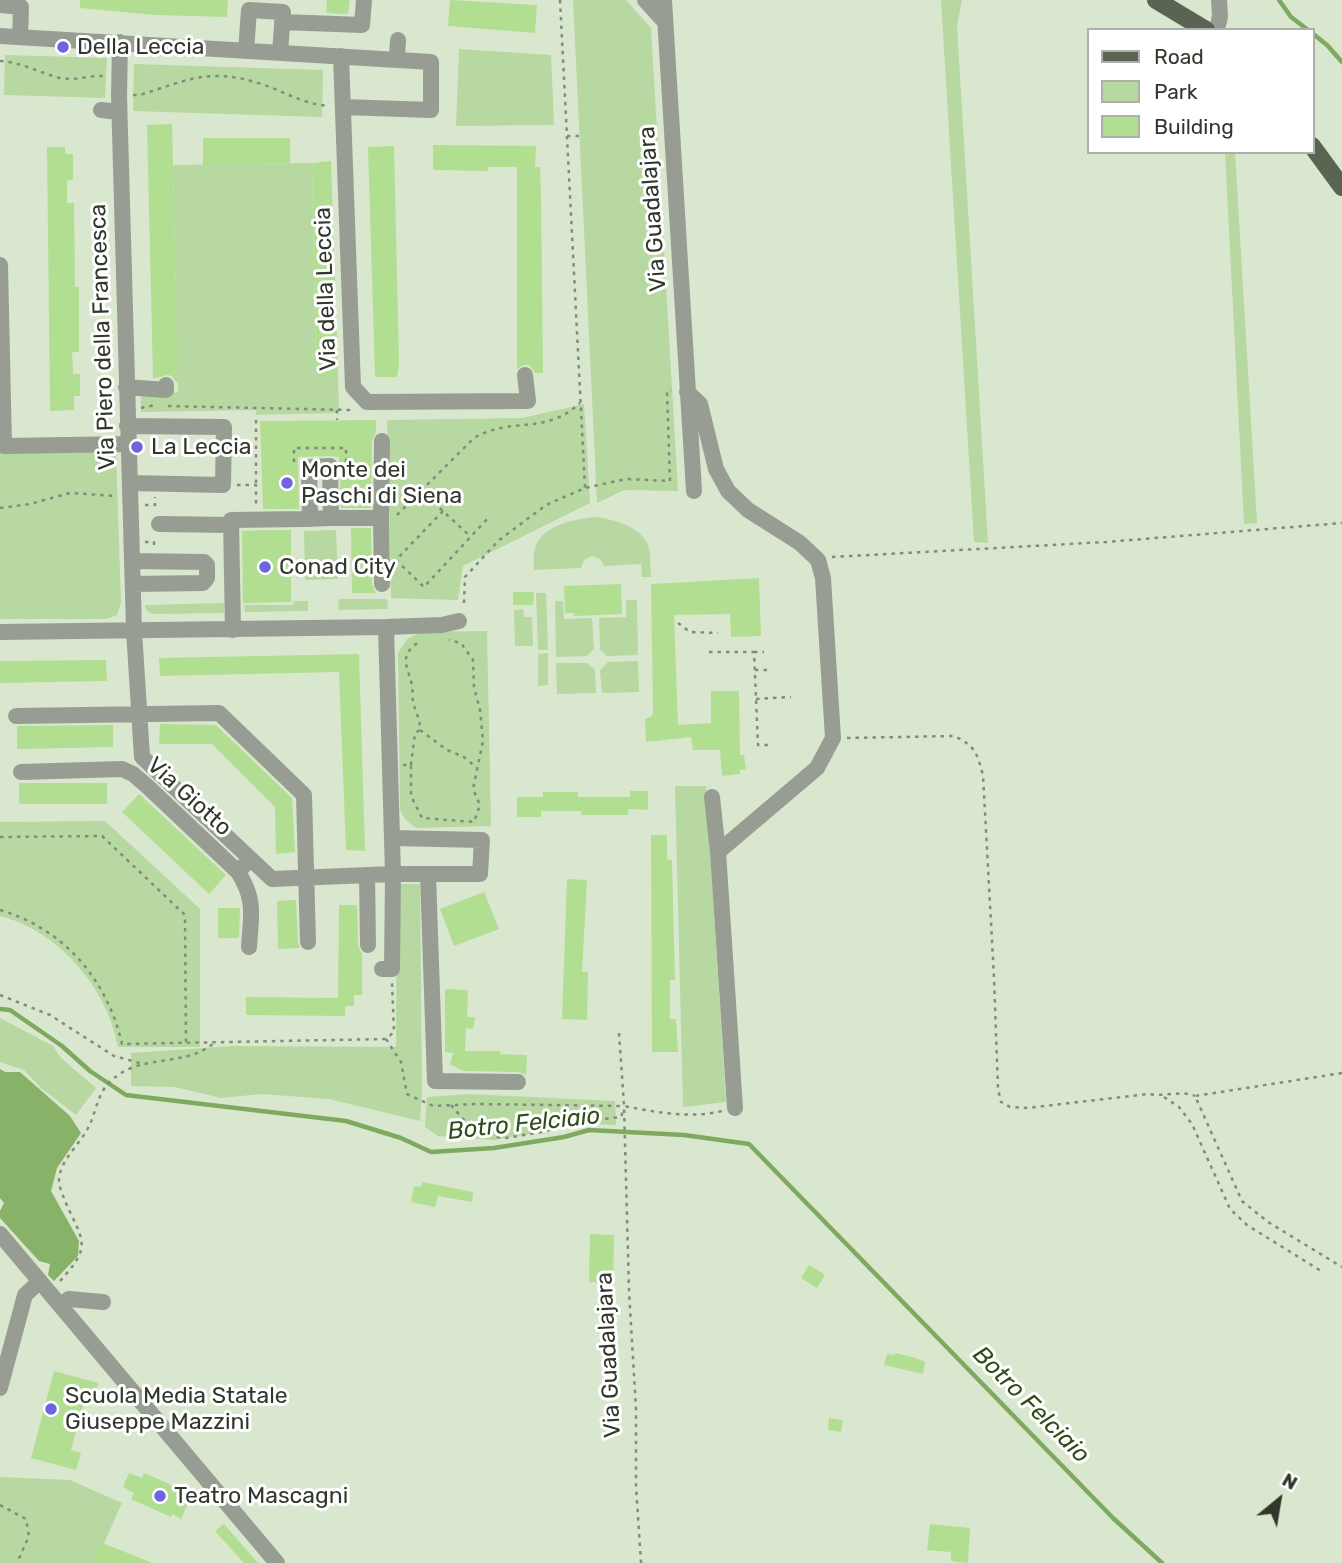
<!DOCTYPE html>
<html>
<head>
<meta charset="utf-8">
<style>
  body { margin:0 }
  #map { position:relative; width:1342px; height:1563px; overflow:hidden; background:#d9e7cf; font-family:Rubik,sans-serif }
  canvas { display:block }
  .legend { position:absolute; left:1087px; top:28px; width:228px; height:126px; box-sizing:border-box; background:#fff; border:2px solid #adafab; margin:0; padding:9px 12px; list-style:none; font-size:21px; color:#31372d }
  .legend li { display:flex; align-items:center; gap:14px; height:35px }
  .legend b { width:35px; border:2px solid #adafab }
  .north { position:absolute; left:1244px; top:1465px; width:70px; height:70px; -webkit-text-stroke:5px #fff; paint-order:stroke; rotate:30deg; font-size:19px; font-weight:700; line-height:28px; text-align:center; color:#31372d }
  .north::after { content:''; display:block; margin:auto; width:24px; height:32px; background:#31372d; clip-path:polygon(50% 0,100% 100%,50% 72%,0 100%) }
</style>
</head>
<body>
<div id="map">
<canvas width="1342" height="1563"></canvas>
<ul class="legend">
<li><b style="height:9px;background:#5a6453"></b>Road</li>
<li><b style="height:19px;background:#b7d8a1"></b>Park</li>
<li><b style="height:19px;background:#b2de92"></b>Building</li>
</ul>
<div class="north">N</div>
</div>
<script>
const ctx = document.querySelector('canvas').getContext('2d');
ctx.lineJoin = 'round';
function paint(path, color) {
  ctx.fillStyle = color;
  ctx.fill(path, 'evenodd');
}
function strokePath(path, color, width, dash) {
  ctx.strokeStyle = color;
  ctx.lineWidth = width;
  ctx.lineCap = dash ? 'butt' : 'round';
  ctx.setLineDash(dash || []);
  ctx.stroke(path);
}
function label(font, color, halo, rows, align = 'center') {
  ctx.font = font + ' Rubik,sans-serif';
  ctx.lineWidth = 6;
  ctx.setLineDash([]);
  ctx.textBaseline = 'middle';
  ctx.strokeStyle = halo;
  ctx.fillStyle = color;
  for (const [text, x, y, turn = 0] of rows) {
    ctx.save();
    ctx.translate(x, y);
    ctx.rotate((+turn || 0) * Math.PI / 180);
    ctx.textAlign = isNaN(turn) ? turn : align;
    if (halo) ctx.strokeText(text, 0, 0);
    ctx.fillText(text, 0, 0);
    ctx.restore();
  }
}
paint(new Path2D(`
  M573 0H626L651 28 678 491 624 490 597 503Z
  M941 0H962L957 26 988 543 974 542Z
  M459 49 551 55 554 125 456 126Z
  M5 55 107 58 105 98 4 95Z
  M134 64 323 70 322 117 133 111Z
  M1225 152H1235L1257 523 1244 524Z
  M312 163 316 375H338L339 413 256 415V410L141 412V394L178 392 173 165Z
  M584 404 590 503 463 566 458 600 391 598 387 420 522 418Z
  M116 451 121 603 117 615 106 619H0V453Z
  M597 517C615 520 643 527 649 548 651 557 650 568 651 577H642L641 564 604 566 600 559 592 556 584 560 581 568 534 570C534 565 533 558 534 553 538 525 574 519 597 517Z
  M336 530 338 579 305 580 304 531Z
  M536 593H546L548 650H538Z
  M339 599H387L388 609 341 610 338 609Z
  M626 600H637L638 655 607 656 600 649 599 618 626 617Z
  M294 601H308V611L245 612 244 605H293Z
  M555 601H563L564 619 592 618 594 649 587 656 556 657Z
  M224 603V613L152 614 146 610 145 605Z
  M523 609 524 617H532L533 646H515L514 610Z
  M487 631 491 826 416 828 405 819 400 810 398 653 407 639 421 632Z
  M548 653V685L538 686V654Z
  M638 661 639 692 602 693 600 670 608 662Z
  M556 663H587L595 670 596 693 557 694Z
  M675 786H706L726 1102 683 1107Z
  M105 821 200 909V1047H118C108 989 58 930 0 916V822Z
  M397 884H420L422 1093 420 1121 329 1099 262 1094 221 1098 175 1087 131 1086V1053L233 1046 396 1047Z
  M0 1018 53 1046 61 1058 96 1088 76 1115 41 1088 24 1070 0 1062Z
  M469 1094 615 1101 616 1125 589 1124 493 1140 438 1136 425 1127 427 1097Z
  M0 1477 70 1480 122 1503 95 1563H0Z`), '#b7d8a1');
paint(new Path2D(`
  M0 1069 5 1072H20L70 1116 81 1133 57 1168 51 1191 79 1241 78 1256 54 1281 48 1275 50 1264 39 1261 0 1218V1211L4 1203 0 1198Z`), '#88b268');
strokePath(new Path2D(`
  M1279 0 1291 17 1308 30
  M1312 33 1327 45 1342 62
  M0 1009 10 1010 62 1046 90 1071 126 1095 346 1121 401 1138 431 1152 494 1148 564 1137 589 1130 684 1135 749 1144 1113 1518 1162 1563`), '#7fa95f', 4.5);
paint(new Path2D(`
  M80 0H228L227 17 156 15 80 8Z
  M327 0H350L348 14 326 13Z
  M450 0 537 5 535 33 448 26Z
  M172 124 178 382H176L172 376 167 375 153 379 147 125Z
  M203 138H290V163L203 165Z
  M433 145 536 146 535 167H540L541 195 543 373H535L529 365H523L517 369V167H488V171L433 170Z
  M394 146 399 363 397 377H375L368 147Z
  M47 147H65V154H73V180H67V203H74L75 287H79V352H72L73 374H80V396H74V410L50 411Z
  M331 161 338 375H316L312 163Z
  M376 420V432L372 441 371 508H341L339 457 330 456 298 457 299 509H263L260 421Z
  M351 528H371L372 584 376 593H352Z
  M264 530H291V602L243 603 242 531Z
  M759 578 761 636 731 637 730 614 674 615 678 725 711 723V691H739L740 755H744L746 769 740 770V774L722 776 720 750H693L691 737 646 742 645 719 652 716 653 712 651 584Z
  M621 584 622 614 574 616V613H565L564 586Z
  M513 592H534L533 605H513Z
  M359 654 365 851 346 850 339 672 160 676 159 658Z
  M106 660 107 681 0 683V661Z
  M160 724 216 725 292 798 295 852 276 854 275 807 212 744H159Z
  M113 725V747L17 749V726Z
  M19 783H107V804H19Z
  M630 791H648V810L628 809V815H581V811H541V817H517V797H543V792H578V797H630Z
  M139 794 226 875 209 894 122 812Z
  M651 835H667V860H672L675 980H670V1019H676L678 1052H652Z
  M567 879 587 880 582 972H588L587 1020 562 1019Z
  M484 892 499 929 454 946 440 909Z
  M296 900 298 942 300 948 278 949 277 901Z
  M339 905H357L358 945 362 954V995H354V1006H345V1016L246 1015V997L338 998Z
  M218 908H240L239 938H218Z
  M445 989 468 990 467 1017H475L473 1029 466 1028 465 1051H500V1054L527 1055 526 1075 518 1072 463 1071 450 1064 453 1053 445 1052Z
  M422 1182 473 1192 472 1202 438 1196 435 1207 411 1202 414 1186 421 1187Z
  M590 1234 614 1235 613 1283 589 1282Z
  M809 1265 825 1275 817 1288 801 1278Z
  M599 1303H611V1326H599Z
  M895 1353 916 1358 925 1362 923 1374 884 1365 887 1354 895 1355Z
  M54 1371 98 1383 95 1397 86 1395 71 1450 81 1453 76 1470 31 1458Z
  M829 1418 843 1420 841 1432 828 1430Z
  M129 1473 142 1478 144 1473 185 1491 184 1494 191 1497 181 1519 172 1514 171 1517 131 1499 134 1493 123 1487Z
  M224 1524 258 1563H244L215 1531Z
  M930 1524 970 1528 968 1563 951 1561V1552L927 1550Z
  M100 1542 150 1562V1563H92Z`), '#b2de92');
strokePath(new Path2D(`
  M560 0 585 488
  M0 61C21 62 40 73 60 78 76 81 90 75 105 76
  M133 95H140C187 80 211 67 261 84 286 92 300 103 328 106
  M567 136H584
  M168 406 349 410 350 405
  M141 408 155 405
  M337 410V420
  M256 420V485
  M294 462V448H346V463
  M237 485H256V506
  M421 491 470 536
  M145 505H155V497
  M0 508 30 504 70 493 117 496
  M443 511 396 560 424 587 490 516
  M397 515 474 438C511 416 545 436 580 403
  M145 542H154V547
  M832 557 1106 542 1342 523
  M464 603 465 577 498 541 546 505 585 488 626 479 670 481 667 391H671
  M678 623 690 632 718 633
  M709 652H754L758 745H773
  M754 652H764
  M755 670H769
  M756 699 791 697
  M420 730 447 750 464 757 477 768
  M847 738 954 736C976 746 977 754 983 775L994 978 998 1089 1001 1102 1010 1107 1027 1108 1148 1094C1166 1097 1180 1090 1195 1096
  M403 765H411V796L422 818 474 822 480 805 473 789 483 741 480 710 474 687 473 660 461 643 449 640
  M411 765 415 733 420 730C420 719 416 713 413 702 412 697 413 691 412 685 407 665 398 656 420 641
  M0 837 102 836 185 915 186 1043
  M0 910C64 929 107 979 122 1044L386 1039 394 1032 392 983
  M0 995 50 1015 114 1056 143 1064
  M619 1033 624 1105
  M386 1039 401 1062 407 1094 433 1106 475 1104 624 1106
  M1342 1073 1195 1096 1242 1201 1268 1222 1342 1267
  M1164 1097 1179 1107 1192 1124 1230 1209 1247 1225 1321 1271
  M451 1105 477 1135 506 1138 542 1132 586 1121 621 1117 623 1111
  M60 1281C93 1245 83 1242 65 1201 63 1195 59 1187 59 1180 60 1159 82 1143 90 1124 95 1113 97 1100 104 1089 133 1049 183 1071 215 1042
  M0 1505 26 1519 29 1536 17 1563
  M641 1563 636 1486V1409L629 1291 624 1106C655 1112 690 1119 722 1111`), '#828c7b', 2.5, [3.5, 5]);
strokePath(new Path2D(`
  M645 0 665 22
  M664 0 694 491
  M0 5 21 7 20 37
  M282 22 362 25 364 0
  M1217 30 1220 16 1219 0
  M0 36 431 62V110L343 107
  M120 42 119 96 134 630 142 757 272 879 393 874 392 969H382
  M246 51 249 10 283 12 280 53
  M341 56 353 387 367 402 528 401 525 375
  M397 59 398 40
  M101 110 119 112
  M0 265 4 446 128 444
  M126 387 166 390V385
  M687 392 700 404 716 469 728 491 748 510 800 543 818 560 823 578 833 738 817 768 718 852
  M127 426 224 427 223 485 130 483
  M331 518H381L382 441
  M381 518 382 584
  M159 524 231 525
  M132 561 204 562 207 565V578L203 583 133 584
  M386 627 393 874H480L482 840 392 838
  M233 630 231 520 303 519 331 518 330 466 309 467 310 519
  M0 632 386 627 442 625 459 621
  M16 716 219 713 304 795 308 942
  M21 772 122 769 133 774 147 786 238 872 250 859
  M712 797 718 852 735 1108
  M238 872C256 900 251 915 249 947
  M428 874 435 1081 518 1082
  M367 876 368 945
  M0 1234 277 1563
  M60 1305 69 1299 103 1302
  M0 1388 25 1295 40 1281`), '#979d93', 16);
strokePath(new Path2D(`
  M1156 0 1206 30
  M1312 146 1342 187`), '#5a6453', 18);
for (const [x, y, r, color] of [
  [63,47,7,"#6e64df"],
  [137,447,7,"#6e64df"],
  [287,483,7,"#6e64df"],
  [265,567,7,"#6e64df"],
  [51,1409,7,"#6e64df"],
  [160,1496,7,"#6e64df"]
]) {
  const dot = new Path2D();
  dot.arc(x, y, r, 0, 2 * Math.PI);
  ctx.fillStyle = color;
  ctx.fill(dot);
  strokePath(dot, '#fff', 2.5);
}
label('23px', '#31372d', '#fff', [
  ["Della Leccia",77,47],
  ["La Leccia",151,447],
  ["Monte dei",301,470],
  ["Paschi di Siena",301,496],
  ["Conad City",279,567],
  ["Scuola Media Statale",65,1396],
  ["Giuseppe Mazzini",65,1422],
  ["Teatro Mascagni",174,1496]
], 'left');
label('23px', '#31372d', '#fff', [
  ["Via Guadalajara",653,209,-94],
  ["Via della Leccia",326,289,-92],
  ["Via Piero della Francesca",103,337,-92],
  ["Via Giotto",189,797,42],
  ["Via Guadalajara",609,1355,-93]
]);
label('italic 24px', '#314c18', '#fff', [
  ["Botro Felciaio",524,1124,-6],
  ["Botro Felciaio",1031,1405,45]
]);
</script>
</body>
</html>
